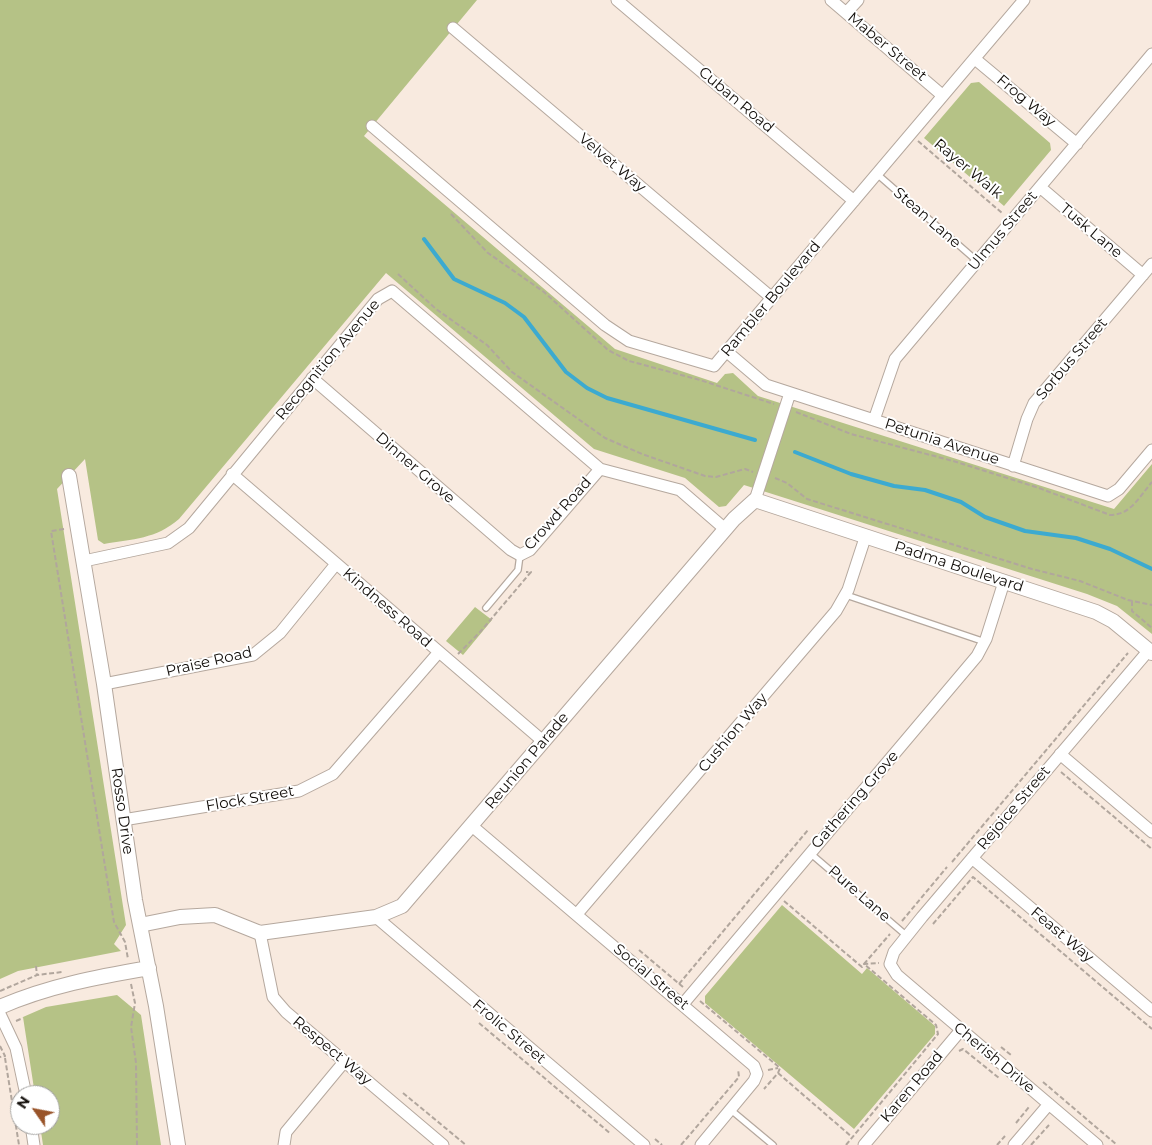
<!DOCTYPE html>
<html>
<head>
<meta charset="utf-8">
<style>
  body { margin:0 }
  #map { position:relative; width:1152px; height:1145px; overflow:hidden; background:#f8eadf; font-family:Montserrat,sans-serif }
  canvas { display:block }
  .north { position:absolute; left:10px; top:1085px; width:50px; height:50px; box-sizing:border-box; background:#fff; border:1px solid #a09f9d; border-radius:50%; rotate:303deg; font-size:14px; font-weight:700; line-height:20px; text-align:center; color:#120e0a }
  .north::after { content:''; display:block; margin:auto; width:18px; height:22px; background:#995429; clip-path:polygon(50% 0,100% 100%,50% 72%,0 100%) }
</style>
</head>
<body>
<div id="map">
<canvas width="1152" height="1145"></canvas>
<div class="north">N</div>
</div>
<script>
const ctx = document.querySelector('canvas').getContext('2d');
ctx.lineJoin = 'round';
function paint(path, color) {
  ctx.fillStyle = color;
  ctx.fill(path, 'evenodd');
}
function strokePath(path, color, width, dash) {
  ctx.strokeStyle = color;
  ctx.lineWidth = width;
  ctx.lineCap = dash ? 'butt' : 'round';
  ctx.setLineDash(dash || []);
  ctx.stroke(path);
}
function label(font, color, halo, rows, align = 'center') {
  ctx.font = font + ' Montserrat,sans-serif';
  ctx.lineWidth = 4;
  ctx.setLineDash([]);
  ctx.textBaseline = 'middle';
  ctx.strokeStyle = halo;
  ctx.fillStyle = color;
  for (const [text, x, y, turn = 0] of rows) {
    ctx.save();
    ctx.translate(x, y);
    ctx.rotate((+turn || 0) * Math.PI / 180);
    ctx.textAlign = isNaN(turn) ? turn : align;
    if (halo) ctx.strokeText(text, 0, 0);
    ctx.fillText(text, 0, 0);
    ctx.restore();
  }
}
paint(new Path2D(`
  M0 0H477L364 136 615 349 717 383 725 374 733 373 758 396 1114 509 1152 464V634L1117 606 1087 594 744 485 726 506 719 507 685 478 594 449 386 273 179 519C156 539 133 539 104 544L98 540 85 459 57 489 126 925 114 944 121 951 18 971 0 979Z
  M979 82 1050 143 1051 150 1004 206 924 138 971 83Z
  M475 607 492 620 463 655 446 641Z
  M782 905 862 974 867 968 935 1026V1034L854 1129 705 1003V996Z
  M117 995 141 1015 161 1145H43L40 1125H50V1095H35L23 1017 46 1007Z`), '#b5c286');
strokePath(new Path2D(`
  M424 239 454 279 505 303 524 317 566 372 587 388 607 398 755 440
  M795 452 851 474 894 486 925 490 961 502 985 517 1025 531 1076 538 1110 549 1152 569`), '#3caad0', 4);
const service = new Path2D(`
  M877 174 977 261
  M846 595 985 642
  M486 608 518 570 520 555
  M810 853 907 936
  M731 1110 773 1145`);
const minor = new Path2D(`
  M617 0 854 201
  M831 0 942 95
  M846 13 858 0
  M453 28 772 298
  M975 59 1077 144
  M372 126 605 325 629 341 714 366 1024 0
  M1040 187 1143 275
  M726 351 766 385 1108 496 1119 489 1152 450
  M312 378 511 550 520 555 530 550 600 469
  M874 420 895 359 1152 54
  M1013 466 1027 419 1034 403 1152 264
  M232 474 544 742
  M755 500 790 393
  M84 561 168 543 189 528 378 299 392 291 600 469 680 490 725 529
  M104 684 253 655 280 633 336 564
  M1060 754 1152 832
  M123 820 299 791 333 774 439 652
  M472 826 754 1066 757 1074 754 1081 701 1145
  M972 858 1152 1011
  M577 914 836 611 848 590 865 538
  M376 917 644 1145
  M260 933 273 997 286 1012 443 1145
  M683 1004 977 656 986 639 1004 582
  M0 1014 16 1048 26 1095
  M31 1125 34 1145
  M284 1145 286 1132 344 1062
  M864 1145 961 1030
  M1014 1145 1049 1104
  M1097 1145 897 975 890 964 894 952 922 917 1149 650`);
const tertiary = new Path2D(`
  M69 476 104 684 135 900 156 1006 178 1145
  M140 925 180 917 215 915 260 933 376 917 402 906 734 519 755 500 1096 612 1113 621 1152 653
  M0 1007C48 986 97 977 149 968`);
strokePath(service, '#b5a89e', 8);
strokePath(minor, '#b5a89e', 13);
strokePath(tertiary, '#b5a89e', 16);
strokePath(new Path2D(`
  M918 141 1002 213
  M451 214 488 253 544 292 608 350 629 361 700 380 774 404
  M398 274 436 309 487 345 512 372 605 438 642 454 705 476 716 477 745 469 753 472
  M796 412 851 434 953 461 1039 488 1110 515C1131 515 1139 497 1152 482
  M775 478 787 483 807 499 1032 569 1080 581 1128 600 1152 605
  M64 529 51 531 114 922 125 942 128 959
  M1132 601V611L1152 628
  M458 654 481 631 531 572H526
  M1061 772 1152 849
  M952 862 1128 653
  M784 901 862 967 864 964 879 963
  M902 921 947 867
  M933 924 973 877 1152 1029
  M639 950 683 987
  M36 966 37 976
  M131 984 135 1003 131 1027 136 1063 137 1145
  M679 984 808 830
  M0 991 37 975 62 972
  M700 1001 780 1068 778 1073 764 1089
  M16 1021 23 1018
  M479 1023 611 1134
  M0 1046 5 1056 0 1057
  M1001 1047 1011 1055
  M959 1051 963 1049 999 1078
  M5 1058 19 1145
  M768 1070 778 1068
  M778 1073 852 1137
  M1043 1082 1117 1145
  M403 1093 466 1145
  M1016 1123 1029 1107
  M655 1139 662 1145
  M681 1145 739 1077 738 1069
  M846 1145 938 1034 936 1025 864 964 890 934
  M997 1145 1005 1136
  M1031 1145 1049 1125`), '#b1a69d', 2, [5, 2.5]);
strokePath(service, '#fff', 5.5);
strokePath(minor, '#fff', 11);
strokePath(tertiary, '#fff', 14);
label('15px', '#120e0a', '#fff', [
  ["Maber Street",887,47,40],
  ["Cuban Road",736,100,40],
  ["Frog Way",1026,101,40],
  ["Velvet Way",612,163,40],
  ["Rayer Walk",968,169,40],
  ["Stean Lane",927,218,41],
  ["Ulmus Street",1003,231,-50],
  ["Tusk Lane",1091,231,40],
  ["Rambler Boulevard",771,299,-50],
  ["Sorbus Street",1072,359,-50],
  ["Recognition Avenue",328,360,-50],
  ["Petunia Avenue",942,442,18],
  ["Dinner Grove",415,468,41],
  ["Crowd Road",558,514,-48],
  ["Padma Boulevard",959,567,18],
  ["Kindness Road",387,608,41],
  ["Praise Road",209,662,-13],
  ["Cushion Way",733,733,-50],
  ["Reunion Parade",527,761,-50],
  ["Flock Street",250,799,-10],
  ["Gathering Grove",855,800,-49],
  ["Rejoice Street",1014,808,-50],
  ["Rosso Drive",122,811,82],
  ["Pure Lane",859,894,41],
  ["Feast Way",1062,935,40],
  ["Social Street",651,977,40],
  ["Frolic Street",509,1032,40],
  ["Respect Way",332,1051,40],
  ["Cherish Drive",994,1058,40],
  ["Karen Road",912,1087,-50]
]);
</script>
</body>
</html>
